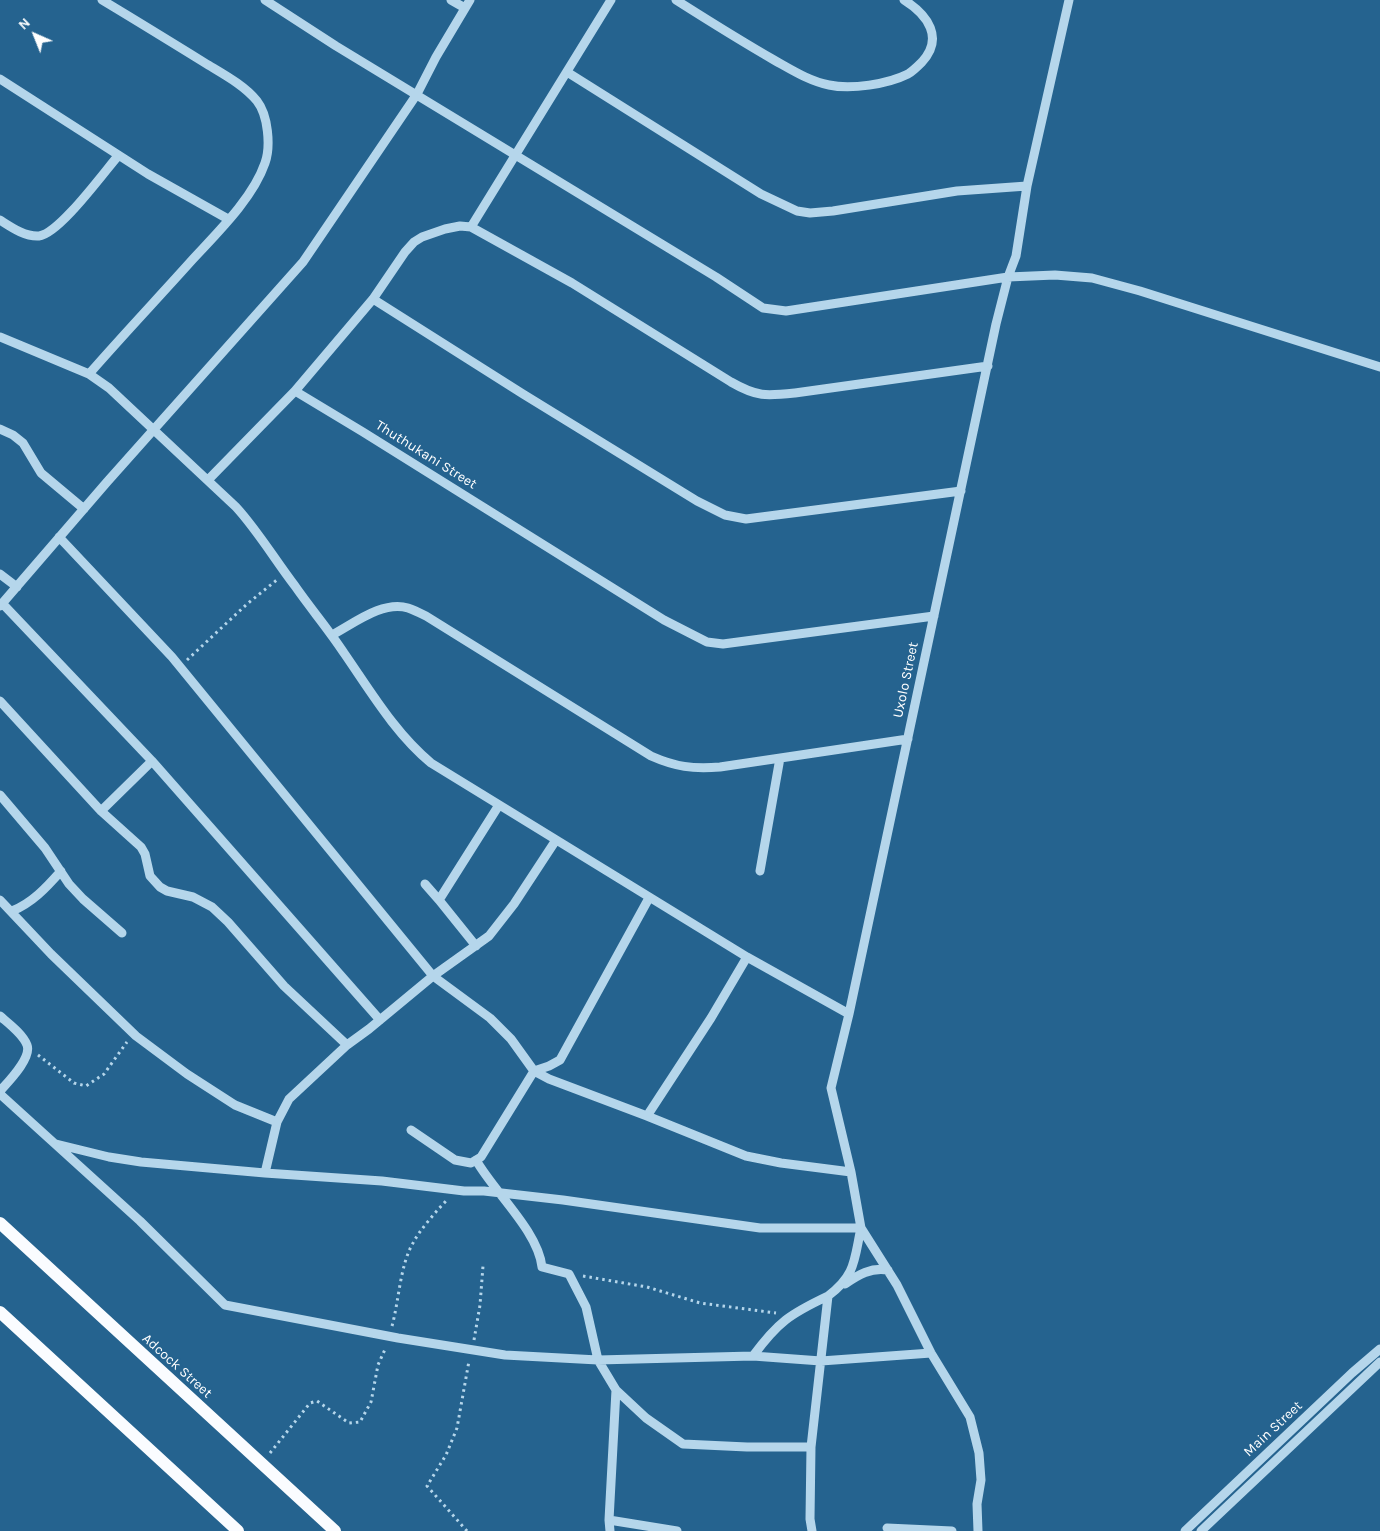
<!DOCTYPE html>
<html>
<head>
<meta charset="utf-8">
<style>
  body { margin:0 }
  #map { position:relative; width:1380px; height:1531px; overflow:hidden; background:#25638f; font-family:Karla,sans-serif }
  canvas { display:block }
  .north { position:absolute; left:10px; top:10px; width:50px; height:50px; -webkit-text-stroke:4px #25638f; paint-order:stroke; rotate:316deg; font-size:14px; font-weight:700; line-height:20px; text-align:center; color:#fff }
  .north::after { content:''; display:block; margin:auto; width:18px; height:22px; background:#fff; clip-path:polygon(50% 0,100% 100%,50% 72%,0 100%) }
</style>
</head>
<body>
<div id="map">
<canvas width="1380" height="1531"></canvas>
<div class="north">N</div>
</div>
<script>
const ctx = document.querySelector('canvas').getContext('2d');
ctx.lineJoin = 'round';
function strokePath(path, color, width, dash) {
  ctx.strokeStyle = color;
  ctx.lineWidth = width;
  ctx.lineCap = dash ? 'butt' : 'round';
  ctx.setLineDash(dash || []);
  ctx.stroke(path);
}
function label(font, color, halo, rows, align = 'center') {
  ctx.font = font + ' Karla,sans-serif';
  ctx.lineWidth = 4;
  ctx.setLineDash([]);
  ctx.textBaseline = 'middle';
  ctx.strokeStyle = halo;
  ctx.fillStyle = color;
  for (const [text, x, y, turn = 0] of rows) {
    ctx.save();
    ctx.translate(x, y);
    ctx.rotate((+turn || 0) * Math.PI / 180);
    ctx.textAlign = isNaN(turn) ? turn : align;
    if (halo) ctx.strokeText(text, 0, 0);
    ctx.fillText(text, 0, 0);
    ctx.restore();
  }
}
strokePath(new Path2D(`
  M187 660 247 604 278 579
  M38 1055 74 1083 86 1086 104 1074 127 1042
  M583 1276 647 1287 700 1303 776 1313
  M392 1326C399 1301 400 1265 413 1243 419 1231 437 1210 447 1200
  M474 1340 480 1305 483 1266
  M270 1453 310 1403 317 1401 349 1423 360 1422 371 1402 378 1365 386 1347
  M467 1531 427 1486 446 1455 457 1428 469 1361`), '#b5d6eb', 3, [2.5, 4]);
strokePath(new Path2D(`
  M265 0 336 46 716 277 763 308 786 311 1008 277 1055 275 1092 278 1140 291 1380 367
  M451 0 465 8
  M676 0C709 21 741 41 774 60 792 70 809 81 829 85 851 90 888 84 908 74 913 71 918 66 922 62 944 38 928 15 904 0
  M567 72 761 194 797 211 810 213 833 211 957 191 1027 186
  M0 79 148 174 228 219
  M0 220C11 227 25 237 39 236 59 234 104 172 118 156
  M471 227 611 0
  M373 299 523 394 697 501 725 515 746 519 961 491
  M0 337 89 374 109 388 236 507C258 531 275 560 295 586 311 609 329 630 344 653 371 692 395 733 431 763L747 957 849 1014
  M89 374C123 335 159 297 193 259 218 232 253 198 265 163 271 146 268 115 257 101 244 85 223 74 205 63 171 42 137 21 102 0
  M295 391 363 432 664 620 707 642 723 644 934 616
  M0 429 13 435 23 443 41 473 84 509
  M208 480 295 391 373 299 405 252 414 242 422 237 445 229 460 226 471 227 572 283 731 382C757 397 766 396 795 393L988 366
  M59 537 172 657 433 976 490 1018 511 1039 534 1071 549 1079 647 1116 746 1156 781 1163 851 1172
  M0 574 17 587
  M2 603 152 761 380 1020
  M0 606 107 482 303 262 417 94 436 57 470 0
  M332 635C353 624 383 600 408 608 414 610 420 613 426 616L651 756C676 767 692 769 720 767L908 739
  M0 701 101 811 141 847 145 854 150 876 160 887 167 891 193 897 212 907 228 922 284 986 347 1045
  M0 795 45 848 69 884 83 899 122 933
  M101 811 152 761
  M760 871 780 758
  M425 884 439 900 499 805
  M0 900 51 954 136 1036 187 1074 235 1105 277 1122
  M439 900 476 946
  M12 911C32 903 46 888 61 871
  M0 1016C8 1023 23 1034 27 1045 32 1058 8 1082 0 1091
  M0 1094 140 1221 225 1305 398 1338 505 1355 598 1360 753 1356 821 1361 931 1353
  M647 1116 711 1018 747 957
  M411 1130 455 1160 471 1163 481 1157 534 1071 549 1066 560 1060 649 898
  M56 1144 109 1157 141 1162 265 1173 382 1181 464 1191H484L563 1200 760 1228H861C854 1260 856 1275 828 1296L811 1447 810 1519 812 1531
  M476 1160C494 1192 538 1231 542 1267L569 1274 586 1307 598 1360 616 1390 646 1418 683 1444 747 1447H811
  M265 1173 277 1122 289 1099 347 1045 369 1029 433 976 489 936 514 904 556 840
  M845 1284C858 1275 871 1267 888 1270
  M753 1356C778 1322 790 1314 828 1296
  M609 1520 677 1531
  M887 1528 952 1531
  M610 1531 609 1520 616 1390
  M978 1531 977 1504 981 1480 979 1453 970 1417 931 1353 897 1285 861 1228 851 1172 831 1088 849 1014 996 324 1008 277 1016 256 1027 186 1069 0
  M1185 1531 1352 1373 1380 1349
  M1201 1531 1380 1362`), '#b5d6eb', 9);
strokePath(new Path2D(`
  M0 1223 335 1531
  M0 1312 238 1531`), '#fafcff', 12);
label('14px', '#fff', '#25638f', [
  ["Thuthukani Street",426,455,32],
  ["Uxolo Street",906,680,-78],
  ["Adcock Street",177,1366,42],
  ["Main Street",1273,1429,-43]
]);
</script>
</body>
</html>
